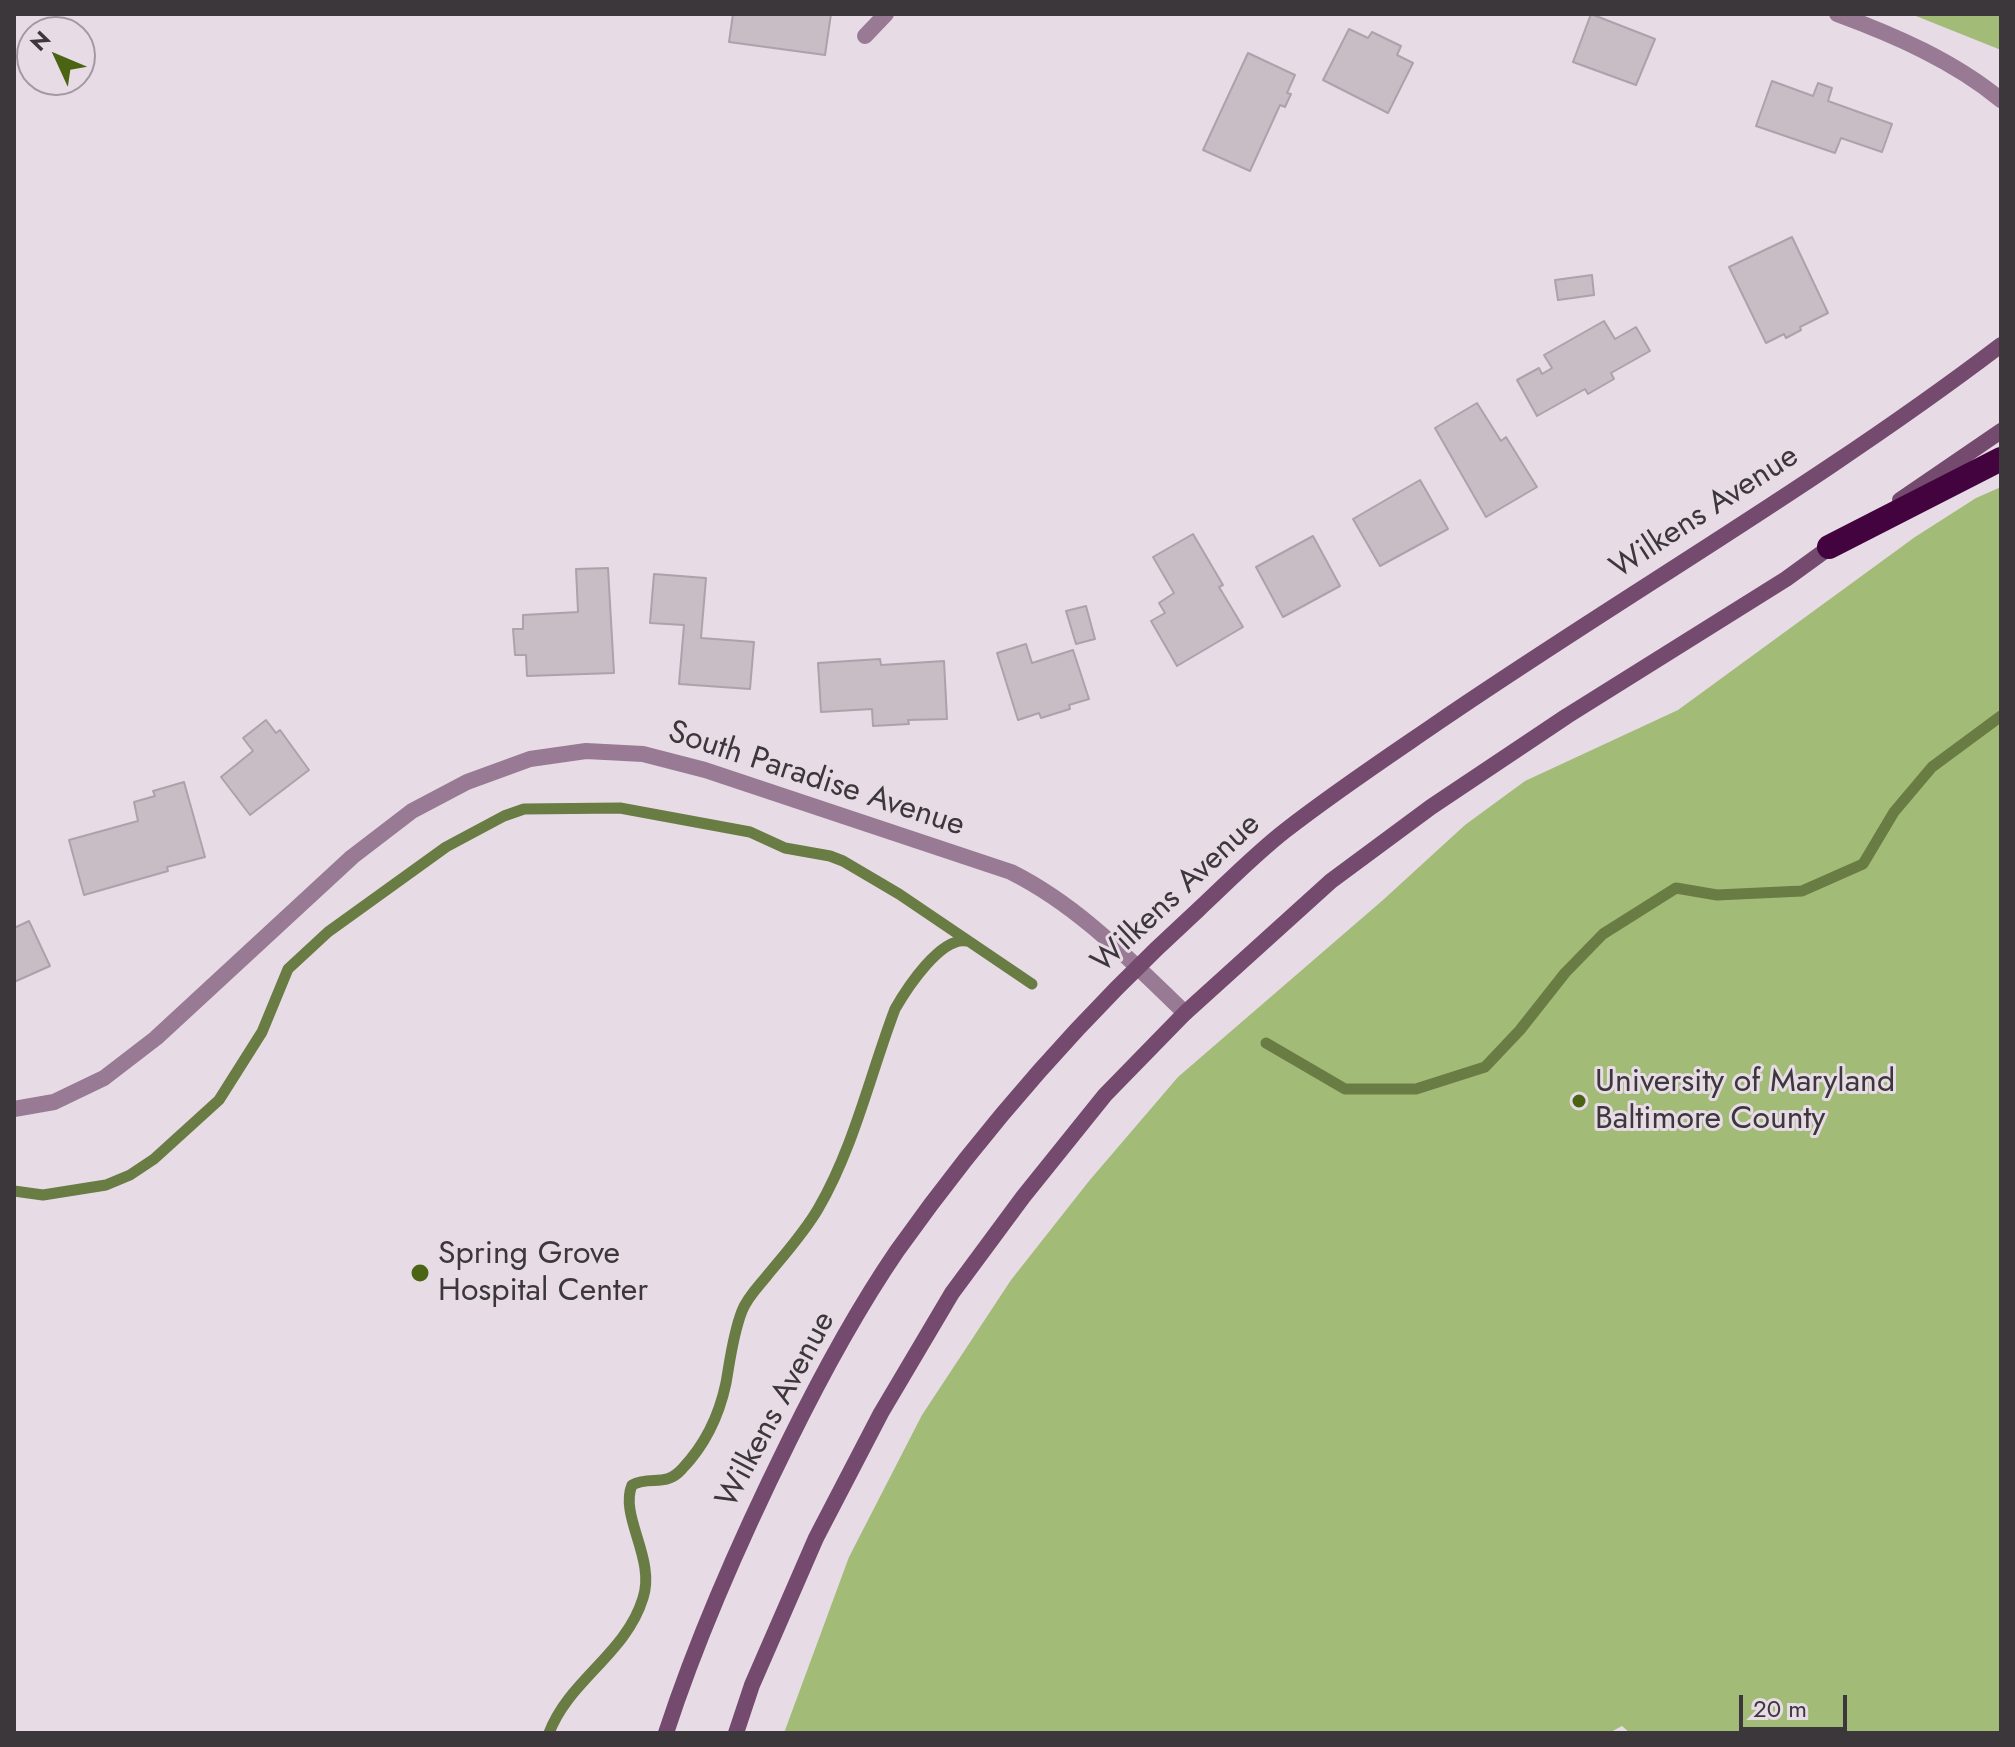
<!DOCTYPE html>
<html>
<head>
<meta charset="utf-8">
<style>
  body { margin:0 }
  #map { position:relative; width:2015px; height:1747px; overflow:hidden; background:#e7dbe5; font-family:Jost,sans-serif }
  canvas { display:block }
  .frame { position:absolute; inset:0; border:16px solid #3c373b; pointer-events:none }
  .north { position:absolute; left:16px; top:16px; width:80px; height:80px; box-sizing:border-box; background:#e7dbe5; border:2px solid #a399a1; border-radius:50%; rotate:314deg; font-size:22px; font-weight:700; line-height:32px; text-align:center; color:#3c373b }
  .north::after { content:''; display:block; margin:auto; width:28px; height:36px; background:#4b6414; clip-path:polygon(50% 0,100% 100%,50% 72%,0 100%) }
  .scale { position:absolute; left:1739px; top:1695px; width:108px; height:36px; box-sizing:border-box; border:4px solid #3c373b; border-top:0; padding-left:10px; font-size:24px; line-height:28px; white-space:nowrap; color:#3c373b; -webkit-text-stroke:6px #e7dbe5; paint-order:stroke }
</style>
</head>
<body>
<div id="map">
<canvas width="2015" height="1747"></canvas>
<div class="frame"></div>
<div class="north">N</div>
<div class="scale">20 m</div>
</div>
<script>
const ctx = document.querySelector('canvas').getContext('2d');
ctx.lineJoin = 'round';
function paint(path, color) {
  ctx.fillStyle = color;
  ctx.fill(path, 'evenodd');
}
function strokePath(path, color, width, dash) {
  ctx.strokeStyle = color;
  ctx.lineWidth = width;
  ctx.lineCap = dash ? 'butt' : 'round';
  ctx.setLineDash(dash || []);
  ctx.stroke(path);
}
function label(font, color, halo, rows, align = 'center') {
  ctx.font = font + ' Jost,sans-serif';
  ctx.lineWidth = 6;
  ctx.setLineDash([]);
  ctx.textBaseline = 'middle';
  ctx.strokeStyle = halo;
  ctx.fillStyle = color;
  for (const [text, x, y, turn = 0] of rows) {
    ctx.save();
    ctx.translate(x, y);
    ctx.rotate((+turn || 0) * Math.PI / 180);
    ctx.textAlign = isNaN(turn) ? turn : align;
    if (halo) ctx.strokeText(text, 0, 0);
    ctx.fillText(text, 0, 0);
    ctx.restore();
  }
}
paint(new Path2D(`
  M1911 14H2001V50Z
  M2001 487V1733H1630L1622 1726 1609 1733H784L849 1557 922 1415 1011 1280 1089 1181 1178 1077 1383 900 1465 825 1525 781 1678 710 1915 537 1976 498Z`), '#a2bc78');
strokePath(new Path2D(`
  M1266 1043 1345 1089H1416L1485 1067 1520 1030 1565 973 1603 934 1676 888 1717 895 1802 891 1863 864 1894 812 1932 767 2001 716
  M14 1191 43 1195 106 1185 130 1175 154 1159 219 1100 262 1032 288 969 328 932 446 847 504 816 524 809 620 808 750 832 785 848 830 856 843 861 899 894 1032 984
  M549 1733C569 1680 626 1654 643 1598 656 1559 619 1516 632 1485 651 1475 665 1488 682 1469 705 1445 719 1416 726 1383 730 1360 733 1334 742 1311 747 1298 757 1288 766 1277 784 1255 804 1233 818 1209 854 1147 870 1075 895 1009 907 988 941 936 967 941`), '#697c43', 11);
const building = new Path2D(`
  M733 14H831L825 55 729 42Z
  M1591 14 1655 39 1636 85 1573 62Z
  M1349 29 1368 38 1372 32 1401 46 1397 55 1413 63 1388 113 1323 80Z
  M1248 53 1295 75 1287 93 1291 94 1285 107 1280 105 1250 171 1203 150Z
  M1772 81 1813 96 1818 83 1832 88 1828 101 1892 124 1882 152 1841 138 1835 153 1756 126Z
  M1792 237 1828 313 1800 327 1801 330 1786 338 1784 334 1766 343 1729 267Z
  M1592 275 1594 295 1558 300 1555 280Z
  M1604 321 1615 339 1636 327 1650 351 1611 373 1614 379 1588 394 1585 389 1537 416 1517 380 1539 368 1542 374 1552 368 1544 355Z
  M1477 403 1501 441 1506 437 1537 487 1486 517 1435 428Z
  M1420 480 1448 529 1380 566 1353 519Z
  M1193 534 1223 585 1219 587 1243 627 1177 666 1151 621 1165 613 1159 603 1174 593 1153 557Z
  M1313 536 1340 586 1283 617 1256 567Z
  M608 568 614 673 527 676 526 655H515L513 629H523V615L578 612 576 569Z
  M654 574 706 578 701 638 754 642 750 689 679 684 684 625 650 623Z
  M1086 606 1095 639 1076 644 1066 611Z
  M1026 644 1032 663 1073 650 1089 699 1069 705 1070 709 1041 718 1039 713 1018 720 997 653Z
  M880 659 881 665 944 661 947 719 908 720 909 724 873 726 872 709 821 712 818 663Z
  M266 720 276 733 280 730 309 770 250 815 221 777 253 751 243 738Z
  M184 782 205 857 167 867 168 871 84 895 69 840 138 821 134 802 155 796 153 791Z
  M29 921 50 966 14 982V928Z`);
paint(building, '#c8bcc5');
strokePath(building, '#ada1ab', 2);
strokePath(new Path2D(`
  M865 36 886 14`), '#987a94', 16);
strokePath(new Path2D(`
  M1837 14C1894 35 1954 61 2001 100
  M14 1109 54 1102 104 1078 156 1038 352 857 412 811 467 782 530 759 586 751 643 754 705 770 1011 872C1079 906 1131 961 1185 1013`), '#987a94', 16);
strokePath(new Path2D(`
  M1900 500 2001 431
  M666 1733C699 1632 742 1536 789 1441 821 1376 856 1311 897 1251 985 1127 1086 1012 1198 910 1227 883 1255 854 1286 830 1336 791 1389 756 1440 721 1626 594 1822 481 2001 345
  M736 1733 752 1685 816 1538 881 1413 952 1293 1023 1197 1105 1095 1185 1013 1331 881 1431 807 1567 716 1786 579 1837 542`), '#754a6f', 16);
strokePath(new Path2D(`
  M1829 547 2001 459`), '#43033e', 24);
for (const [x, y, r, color] of [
  [1579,1101,8,"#4b6414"],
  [420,1273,10,"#4b6414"]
]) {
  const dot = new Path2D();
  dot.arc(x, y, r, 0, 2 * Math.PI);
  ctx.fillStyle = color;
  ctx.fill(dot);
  strokePath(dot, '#e7dbe5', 3);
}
label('32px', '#3c373b', '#e7dbe5', [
  ["Wilkens Avenue",1705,513,-33],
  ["South Paradise Avenue",816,780,18],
  ["Wilkens Avenue",1177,894,-43],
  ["Wilkens Avenue",777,1410,-62]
]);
label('32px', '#3c373b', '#e7dbe5', [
  ["University of Maryland",1595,1083],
  ["Baltimore County",1595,1120],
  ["Spring Grove",438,1255],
  ["Hospital Center",438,1292]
], 'left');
</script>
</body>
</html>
